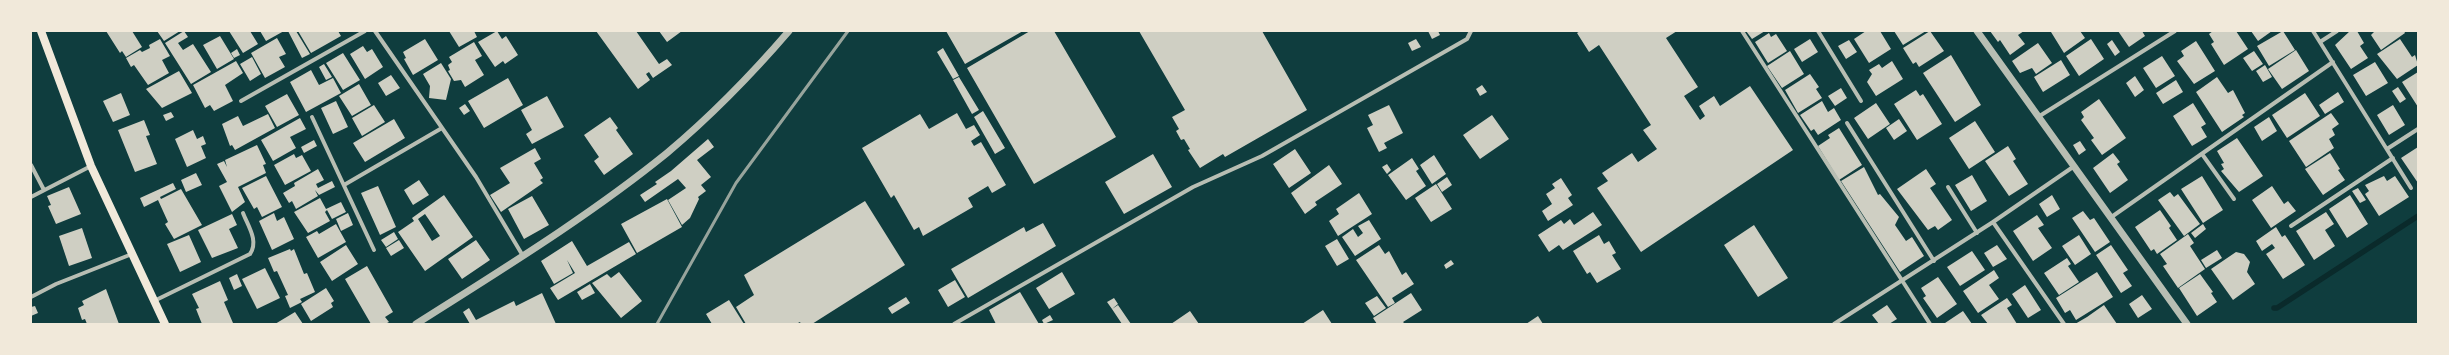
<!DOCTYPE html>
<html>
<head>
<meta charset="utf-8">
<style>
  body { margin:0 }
  #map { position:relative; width:2449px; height:355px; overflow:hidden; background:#0f3d3e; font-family:"Open Sans",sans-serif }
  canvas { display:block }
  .frame { position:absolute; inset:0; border:32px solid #f1e9da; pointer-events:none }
</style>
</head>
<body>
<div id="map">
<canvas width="2449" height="355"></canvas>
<div class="frame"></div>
</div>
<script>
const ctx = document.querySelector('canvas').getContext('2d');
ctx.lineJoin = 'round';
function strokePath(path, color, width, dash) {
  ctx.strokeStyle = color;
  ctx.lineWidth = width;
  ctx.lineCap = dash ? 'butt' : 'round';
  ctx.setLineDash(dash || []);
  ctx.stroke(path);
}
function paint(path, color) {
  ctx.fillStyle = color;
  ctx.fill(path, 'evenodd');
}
strokePath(new Path2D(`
  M2274 308H2277L2418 216`), '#0a2a2b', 5.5);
paint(new Path2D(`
  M106 31H132L142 47 126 57 122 51 120 53Z
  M157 31H180L164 41Z
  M184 31 188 37 178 43 183 50 193 44 211 72 191 84 165 43Z
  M229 31H250L258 44 243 53Z
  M260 31H284L266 41Z
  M288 31H296L310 54 302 58Z
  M298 31H338L341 36 311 53Z
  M449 31H474L477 37 459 47Z
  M497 31 502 39 506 36 518 55 505 64 503 61 495 67 478 42Z
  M596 31H636L659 64 667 59 672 65 653 78 649 72 646 74 650 80 638 89Z
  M659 31H682L667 42Z
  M946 31H1023L965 64Z
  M1030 31H1054L1116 137 1034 184 967 68Z
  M1139 31H1262L1307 110 1225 157 1223 154 1200 168 1188 150 1190 149 1184 139 1181 140 1176 131 1179 129 1172 117 1185 110Z
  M1428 31H1438L1440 35 1432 39Z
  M1580 31H1677L1666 38 1698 87 1684 96 1700 120 1705 116 1699 106 1714 96 1720 106 1750 86 1793 150 1641 252 1597 188 1608 181 1602 173 1632 153 1638 162 1657 149 1643 130 1651 125 1599 45 1589 52 1577 33Z
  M1746 31H1765L1752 39Z
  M1866 31H1880L1891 49 1869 63 1854 39Z
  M1894 31H1926L1903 45Z
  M1930 31 1944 51 1919 67 1916 62 1913 64 1903 48Z
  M1990 31H2024L2018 35 2025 44 2010 55 2000 40 1998 42Z
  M2053 31H2080L2085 38 2064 53 2051 32Z
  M2118 31H2142L2145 36 2129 47Z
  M2213 31H2236L2248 49 2224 65 2211 44 2214 42 2209 34Z
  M2251 31H2272L2258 41Z
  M2283 31 2295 50 2269 66 2257 46Z
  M2350 31H2357L2364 43 2360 46 2368 58 2351 69 2335 45Z
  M2375 31H2404L2405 33 2381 50 2371 35Z
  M1769 33 1771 37 1776 34 1787 51 1768 63 1755 42Z
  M220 36 234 59 217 69 203 45Z
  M277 38 286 54 279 57 285 67 265 78 251 53Z
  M160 39 170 56 162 60 169 73 148 85 134 65 131 67 126 58 140 50 142 52 150 48 149 45Z
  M425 39 438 60 413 75 404 59 406 58 403 52Z
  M1416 39 1421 47 1412 51 1408 43Z
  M1810 39 1818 52 1802 62 1794 49Z
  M2091 39 2104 59 2079 76 2066 56Z
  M2400 39 2412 57 2415 55 2418 65 2397 79 2377 54Z
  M1849 40 1857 52 1846 59 1838 46Z
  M2112 40 2120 52 2115 56 2107 44Z
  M2196 41 2215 71 2194 84 2177 61 2184 56 2181 51Z
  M474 42 482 56 475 60 484 75 465 87 461 80 454 81 448 71 450 70 448 65 452 62 449 57Z
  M2038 43 2052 63 2036 74 2032 68 2020 73 2012 61Z
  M363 46 367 52 372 49 383 67 365 79 350 54Z
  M943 48 959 76 953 79 937 52Z
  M237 49 240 55 234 58 231 53Z
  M2296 50 2309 71 2282 89 2268 69Z
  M1790 51 1804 74 1782 88 1767 66Z
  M2254 51 2263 64 2252 71 2243 58Z
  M343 53 360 80 343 90 326 63Z
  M1951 55 1981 105 1955 122 1923 73Z
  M2162 56 2175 76 2156 88 2143 68Z
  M252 57 261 74 250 81 240 64Z
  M2061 60 2070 75 2043 92 2034 77Z
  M236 61 243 73 225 85 233 101 214 111 210 105 205 108 193 85Z
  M1892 61 1903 79 1876 96 1867 82 1872 74 1869 70 1879 64 1882 68Z
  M2375 62 2388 83 2366 96 2353 75Z
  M441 63 451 79 446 100 429 98 430 86 423 74Z
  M324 64 332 77 326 80 319 67Z
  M2265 65 2272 77 2263 82 2256 71Z
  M311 70 319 85 333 78 341 93 306 112 290 82Z
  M179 71 192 93 162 108 146 89Z
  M2418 72V107L2402 82Z
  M1810 74 1819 87 1816 89 1822 98 1798 113 1785 90Z
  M391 75 400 88 386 96 378 83Z
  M2135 76 2144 90 2135 97 2126 83Z
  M959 77 979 110 972 114 953 80Z
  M2217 77 2228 93 2233 90 2245 113 2242 115 2244 117 2222 132 2196 92Z
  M508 78 523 105 484 128 468 101Z
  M2176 80 2183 92 2163 104 2156 93Z
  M359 84 371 105 352 116 339 96Z
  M1482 85 1487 92 1480 96 1476 89Z
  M2398 87 2406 99 2400 103 2392 91Z
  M1841 88 1847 98 1835 106 1828 96Z
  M1916 90 1920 96 1923 94 1942 124 1917 140 1894 104Z
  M2338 92 2344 102 2325 114 2319 105Z
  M121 93 130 115 113 122 103 101Z
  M2305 93 2320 116 2287 138 2272 115Z
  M287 94 299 115 277 127 265 106Z
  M547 96 564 127 532 144 526 134 532 130 521 110Z
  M2099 99 2126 138 2102 155 2091 140 2094 138 2081 120 2084 117 2081 112Z
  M336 101 348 127 333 134 321 108Z
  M1822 101 1828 112 1834 108 1841 120 1818 135 1814 129 1811 131 1800 115Z
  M1876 103 1890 124 1868 139 1854 118Z
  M2193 103 2206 124 2201 127 2207 137 2192 146 2173 116Z
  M465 104 470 111 464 115 459 108Z
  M374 105 385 122 362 136 352 118Z
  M1389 105 1403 133 1384 143 1387 148 1379 152 1367 128 1373 125 1368 115Z
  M2393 105 2405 125 2389 135 2377 115Z
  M983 111 1005 148 995 154 974 117Z
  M171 112 174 117 166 121 163 115Z
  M957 113 966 129 974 125 980 135 971 141 974 146 981 142 1006 185 992 193 988 186 968 198 973 207 923 236 919 227 914 230 894 195 891 198 862 148 920 114 929 129Z
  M2331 113 2339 124 2332 129 2335 135 2329 139 2334 148 2306 167 2289 141Z
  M268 114 275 128 235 150 232 145 230 146 222 124 238 116 243 126Z
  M1492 115 1509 139 1480 159 1463 135Z
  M610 117 618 128 616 130 633 154 604 175 594 161 599 157 584 135Z
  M2269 117 2277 131 2262 141 2254 127Z
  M300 118 306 129 290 137 296 148 273 161 261 140Z
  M394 119 405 138 365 162 353 143Z
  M1899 119 1907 131 1894 140 1886 128Z
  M144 120 150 135 146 136 157 164 135 172 118 130Z
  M1975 121 1995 152 1969 169 1949 138Z
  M1839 128 1862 165 1839 180 1818 146 1830 138 1828 135Z
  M193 130 197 139 203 136 206 144 201 146 206 158 187 167 175 139Z
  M2237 138 2263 176 2239 192 2221 171 2224 169 2221 164 2224 163 2217 151Z
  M708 139 714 147 697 160 711 177 701 185 706 191 698 197 699 199 690 218 682 225 668 200 686 188 678 179 645 202 640 195 657 184 655 182 671 171Z
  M314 140 317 146 304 153 301 147Z
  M2080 141 2086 150 2079 155 2073 145Z
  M257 145 266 164 263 165 266 173 238 187 245 202 232 212 219 186 227 182 217 164 224 161 227 167 225 160Z
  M2008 146 2016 159 2013 161 2028 184 2009 196 1985 161Z
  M2418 147V183L2401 158Z
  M535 148 541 159 534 163 543 178 540 180 543 183 501 212 490 195 510 183 500 168Z
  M1295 149 1311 173 1289 188 1273 164Z
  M2113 153 2120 162 2117 164 2128 180 2110 193 2093 168Z
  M2330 153 2340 169 2338 170 2345 180 2323 195 2305 169Z
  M294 154 296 158 302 155 311 171 285 185 274 165Z
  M1153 154 1172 187 1124 214 1105 182Z
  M1434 155 1446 174 1432 184 1420 165Z
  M1412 158 1419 169 1416 171 1426 186 1406 200 1388 175Z
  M1387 164 1391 170 1387 174 1382 167Z
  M1329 165 1342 184 1315 202 1317 205 1305 214 1291 193Z
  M1864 167 1878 195 1880 194 1899 217 1895 225 1906 241 1912 237 1924 256 1900 272 1841 181Z
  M318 169 324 180 316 184 318 188 332 181 335 187 319 195 315 190 318 196 296 209 292 201 289 203 283 193 295 186 294 183Z
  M1926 169 1936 184 1930 188 1952 220 1938 230 1935 226 1928 230 1897 189Z
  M196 173 202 185 186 192 181 180Z
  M1972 175 1987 201 1971 211 1955 185Z
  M266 176 282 207 262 217 257 207 254 209 242 188Z
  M2202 176 2223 210 2203 223 2181 189Z
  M2384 176 2387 181 2395 176 2409 197 2379 216 2365 194 2369 191 2365 185Z
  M1447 177 1452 185 1442 192 1437 184Z
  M1561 178 1572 195 1568 198 1573 205 1548 221 1542 211 1552 204 1546 194 1555 188 1552 184Z
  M419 180 429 195 413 205 404 190Z
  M173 183 176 189 160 197 161 199 181 189 202 225 174 239 165 224 168 222 158 200 144 207 140 198Z
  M1436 184 1452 209 1431 222 1415 198Z
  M378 186 396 227 380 235 361 193Z
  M2272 186 2284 204 2288 201 2296 211 2271 228 2252 200Z
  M69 187 81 214 56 224 48 206 51 205 47 196Z
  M2358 188 2366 200 2360 203 2352 191Z
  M2170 192 2174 197 2178 194 2200 224 2184 236 2158 200Z
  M1359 193 1372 214 1338 236 1329 221 1339 214 1336 209Z
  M444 195 473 237 425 271 398 232 414 221 412 218ZM425 214 440 236 432 241 418 219Z
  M2052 195 2060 209 2047 217 2039 204Z
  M2350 195 2368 224 2347 238 2329 209Z
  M532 196 549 225 524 239 508 209Z
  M320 198 326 209 341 202 346 212 332 219 327 210 325 212 330 221 308 233 294 212Z
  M667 199 682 227 637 253 621 224Z
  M865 201 905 265 812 324H801L800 322 796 324H746L736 307 754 295 744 275Z
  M2160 210 2171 226 2169 228 2177 240 2157 254 2154 249 2151 251 2135 227Z
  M2083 211 2090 220 2094 218 2110 242 2095 252 2072 218Z
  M1593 212 1602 225 1563 250 1559 245 1549 252 1538 235 1561 220 1564 224 1570 219 1574 225Z
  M2326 212 2334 224 2325 230 2335 246 2314 260 2296 231Z
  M274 213 277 221 284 217 294 239 272 250 259 221Z
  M348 213 353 225 341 231 336 219Z
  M232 214 237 225 229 229 238 248 212 258 198 230Z
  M2037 215 2044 225 2038 228 2052 248 2033 261 2013 231Z
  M1369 220 1381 239 1355 256 1342 237 1353 229 1358 237 1363 233 1358 226Z
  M1043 223 1056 246 968 298 951 269 1024 227 1026 232Z
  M336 224 346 242 318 258 306 237 317 231 319 234Z
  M2203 224 2206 229 2195 238 2191 233Z
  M1754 225 1788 278 1758 297 1724 245Z
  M2276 227 2282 237 2285 235 2305 265 2283 279 2266 254 2275 248 2272 244 2262 251 2256 241Z
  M82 228 92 258 69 266 59 236Z
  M394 232 398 239 386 247 381 240Z
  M2188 234 2194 243 2190 246 2205 269 2178 288 2163 266 2167 264 2160 254Z
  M189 235 201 262 180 272 167 244Z
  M1599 235 1604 244 1609 241 1616 253 1612 255 1621 269 1597 283 1590 272 1587 274 1573 251Z
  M2079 235 2091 254 2075 265 2062 246Z
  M1337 239 1349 259 1337 266 1325 246Z
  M399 240 404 248 391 256 386 248Z
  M476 240 490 260 462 279 448 259Z
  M572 241 587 266 629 242 636 254 558 300 550 288 575 273 567 260 573 273 554 284 541 261Z
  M346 245 358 264 332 281 320 262Z
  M1379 245 1385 254 1389 251 1402 275 1406 272 1414 284 1392 298 1395 303 1388 307 1356 260Z
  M1997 245 2007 259 1993 267 1984 253Z
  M2111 245 2128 270 2123 273 2132 286 2121 293 2096 255Z
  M290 249 291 251 294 249 304 274 307 273 315 292 300 299 302 302 290 308 285 296 288 295 277 271 274 272 268 258Z
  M2217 250 2222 258 2206 268 2201 260Z
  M1972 251 1985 270 1960 286 1947 267Z
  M2236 252 2244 254 2250 262 2247 272 2255 284 2233 300 2211 269Z
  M2067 258 2071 264 2068 266 2079 282 2059 295 2044 273Z
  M1451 260 1454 264 1446 269 1444 265Z
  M367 266 393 312 385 317 389 322 385 324H371L345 279Z
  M265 268 280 298 257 309 242 279Z
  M1994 270 1999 278 1989 285 1999 299 1978 313 1963 291Z
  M619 272 642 301 621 318 592 283 607 274 611 278Z
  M1062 272 1075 294 1049 309 1036 288Z
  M2097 272 2113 297 2076 320 2070 310 2065 313 2056 298Z
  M237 274 242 286 234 290 229 278Z
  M2200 274 2213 292 2211 293 2217 302 2197 316 2179 288Z
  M1938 277 1957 304 1937 318 1923 298 1926 296 1921 288Z
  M955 280 965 297 948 307 938 290Z
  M220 281 228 300 224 302 233 323 202 324 196 309 199 308 192 294Z
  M590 284 595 293 582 300 577 292Z
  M2025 285 2041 310 2028 318 2012 294Z
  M326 288 334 301 331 303 333 307 311 321 301 304Z
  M106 289 119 324H87L85 319 82 320 78 308 84 305 82 301Z
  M1020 292 1039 324H996L989 310Z
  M542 293 556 324H470L463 312 469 308 476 320 514 301 516 306Z
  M1411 293 1422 310 1403 322 1405 324H1377L1373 318Z
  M2142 295 2152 309 2138 318 2129 304Z
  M1377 296 1386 308 1374 316 1365 303Z
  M906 297 910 303 892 314 888 308Z
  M1114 298 1118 304 1112 309 1107 302Z
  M2007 298 2012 305 2007 308 2017 324H1988L1981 315Z
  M729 300 744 324H712L706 314Z
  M1118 305 1131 324H1122L1112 309Z
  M1887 305 1897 319 1889 324H1879L1872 315Z
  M2104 305 2117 324H2075L2087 317Z
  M35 306 38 313 31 316V307Z
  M1323 310 1332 324H1302Z
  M1190 311 1199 324H1171Z
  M1963 311 1972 324H1946L1945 323Z
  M295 312 303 324H275Z
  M1050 315 1053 320 1044 324 1042 320Z
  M1538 316 1543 324H1526Z`), '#cfcfc3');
strokePath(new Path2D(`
  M375 31 476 177 523 256
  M1742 31 1930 324
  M1818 31 1861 101
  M2313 31 2411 188
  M2320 42 2337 31
  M241 101 365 31
  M312 117 374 250
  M2038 117 2175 31
  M1847 123 1934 261
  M2387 149 2418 129
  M2202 154 2234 199
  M31 165 44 190
  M344 185 442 128
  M1948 187 1977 233
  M31 197 91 166
  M2110 218 2333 62
  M1993 222 2064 324
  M2291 226 2393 158
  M31 297 56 284 132 254
  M154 301 250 254C259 241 248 226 243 213
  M954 324 1193 187 1262 156 1467 39 1471 31
  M1834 324 1993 222 2073 167`), '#b8beb3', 4);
strokePath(new Path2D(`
  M1977 31 2187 324
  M416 324C501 270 588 217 667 153 711 116 752 74 789 31`), '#b8beb3', 7);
strokePath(new Path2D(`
  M41 31 91 166 165 324`), '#f1e9da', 8);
strokePath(new Path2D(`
  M657 324 736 183 848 31`), '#97a49c', 3);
</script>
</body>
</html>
